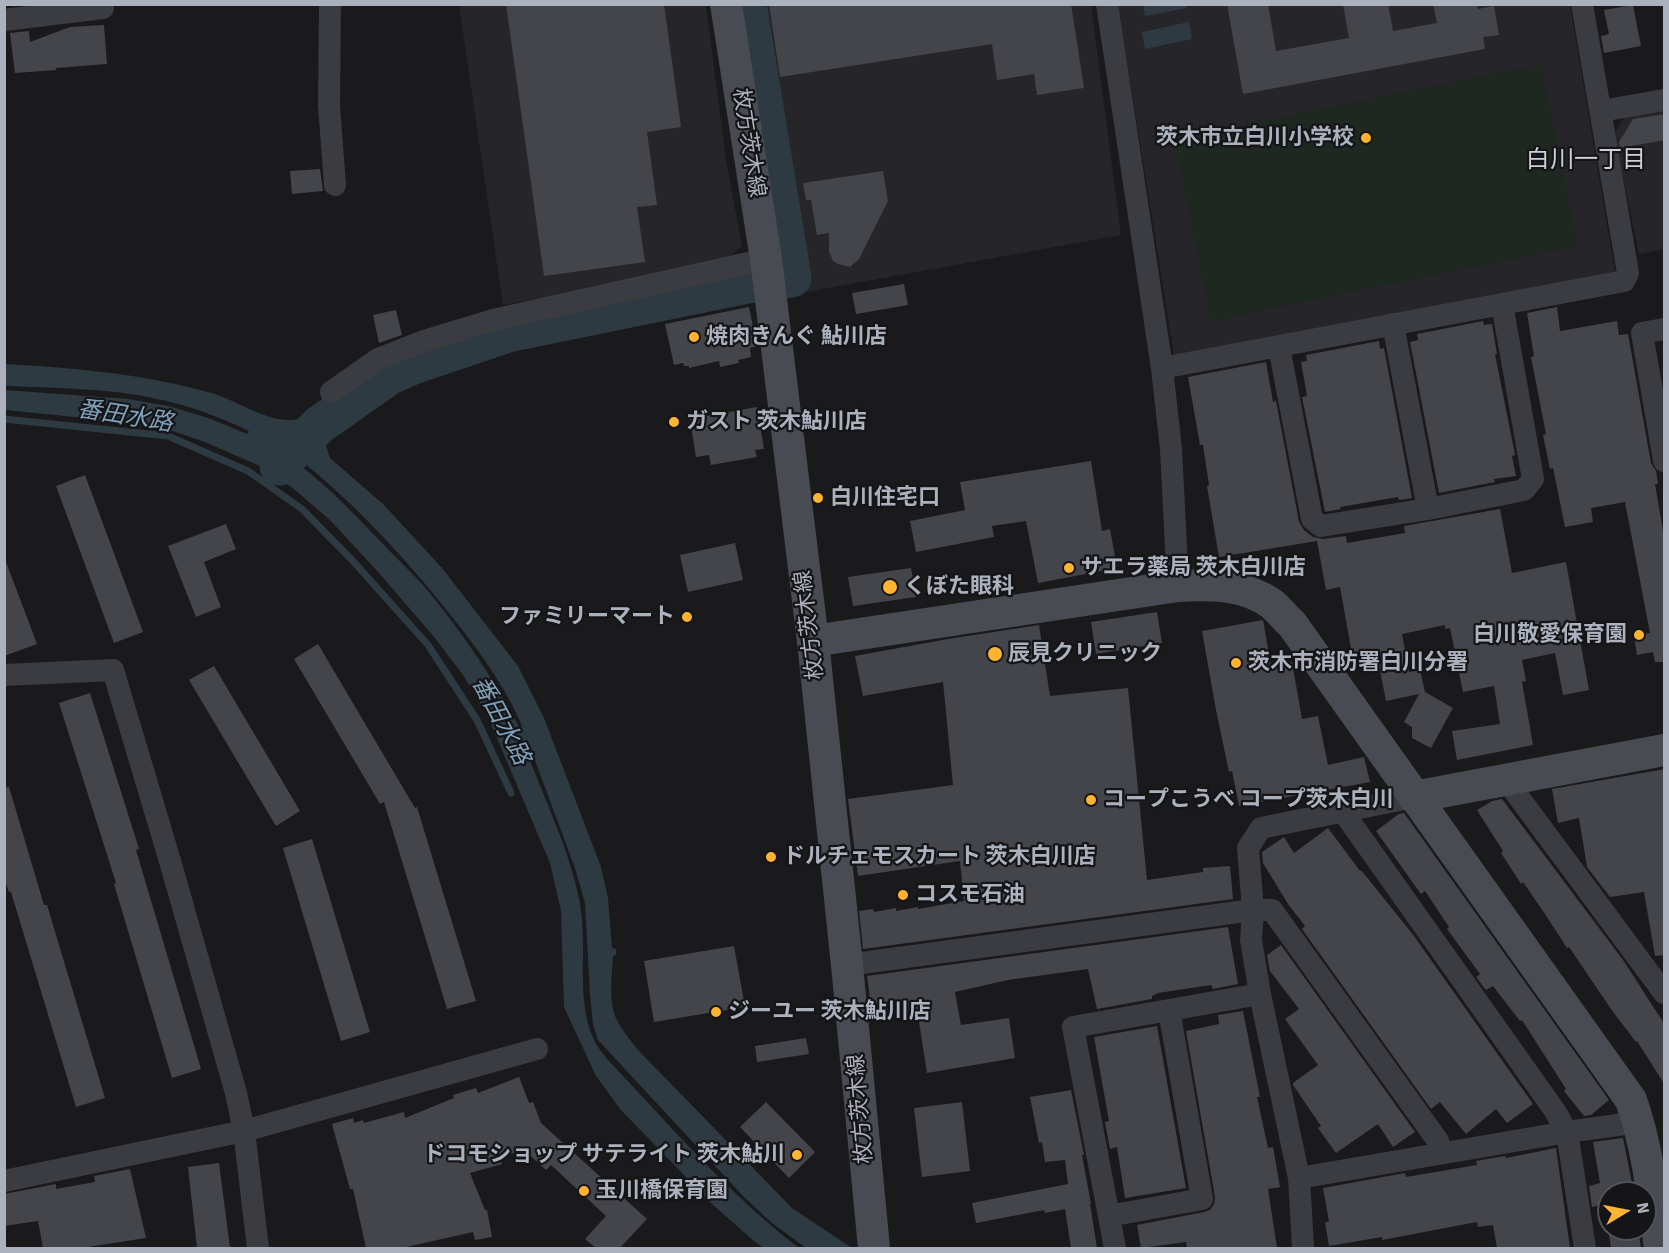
<!DOCTYPE html>
<html>
<head>
<meta charset="utf-8">
<style>
  body { margin:0 }
  #map { position:relative; width:1669px; height:1253px; overflow:hidden; background:#1a1a1d; font-family:Signika,sans-serif }
  canvas { display:block }
  .frame { position:absolute; inset:0; border:6px solid #abb1bd; pointer-events:none }
  .north { position:absolute; left:1597px; top:1181px; width:60px; height:60px; box-sizing:border-box; background:#151518; border:2px solid #51535a; border-radius:50%; rotate:80deg; font-size:16px; font-weight:700; line-height:24px; text-align:center; color:#abb1bd }
  .north::after { content:''; display:block; margin:auto; width:21px; height:27px; background:#ffb32f; clip-path:polygon(50% 0,100% 100%,50% 72%,0 100%) }
</style>
</head>
<body>
<div id="map">
<canvas width="1669" height="1253"></canvas>
<div class="frame"></div>
<div class="north">N</div>
</div>
<script>
const ctx = document.querySelector('canvas').getContext('2d');
ctx.lineJoin = 'round';
function paint(path, color) {
  ctx.fillStyle = color;
  ctx.fill(path, 'evenodd');
}
function strokePath(path, color, width, dash) {
  ctx.strokeStyle = color;
  ctx.lineWidth = width;
  ctx.lineCap = dash ? 'butt' : 'round';
  ctx.setLineDash(dash || []);
  ctx.stroke(path);
}
function label(font, color, halo, rows, align = 'center') {
  ctx.font = font + ' Signika,"Noto Sans JP",sans-serif';
  ctx.lineWidth = 4.5;
  ctx.setLineDash([]);
  ctx.textBaseline = 'middle';
  ctx.strokeStyle = halo;
  ctx.fillStyle = color;
  for (const [text, x, y, turn = 0] of rows) {
    ctx.save();
    ctx.translate(x, y);
    ctx.rotate((+turn || 0) * Math.PI / 180);
    ctx.textAlign = isNaN(turn) ? turn : align;
    if (halo) ctx.strokeText(text, 0, 0);
    ctx.fillText(text, 0, 0);
    ctx.restore();
  }
}
paint(new Path2D(`
  M459 5H706L726 160 742 246 730 256 620 284 503 305Z
  M760 5H1091L1121 235 806 292Z
  M1118 5H1570L1615 272 1174 355Z
  M1664 110V249L1639 254 1614 134 1624 118Z`), '#26262a');
paint(new Path2D(`
  M1541 64 1578 246 1211 321 1174 139Z`), '#1f2820');
paint(new Path2D(`
  M1143 5H1186L1187 8 1145 16Z
  M1189 22 1192 39 1145 49 1142 32Z
  M5 364C76 368 146 374 215 394 242 403 274 427 302 418L314 438 325 443 330 458 384 505 442 568 518 666 544 718 601 867 608 898 612 948 616 949V955L613 956C612 973 609 996 614 1013 618 1026 629 1038 637 1049L792 1208 852 1248H806L772 1223 743 1196 598 1040 593 1024 590 995 585 903 575 868 533 755 529 758C547 805 571 854 580 904 588 949 575 998 594 1040 597 1047 603 1053 607 1059 669 1124 728 1194 799 1248H764L755 1242 712 1204 621 1110 596 1076 564 1007 561 911 550 863 486 712 463 675 435 638 379 573 331 521 294 489 262 467 205 442 167 429 125 422 5 410V390L128 399 169 406 211 419 247 434 249 431C220 417 188 405 157 399 110 388 53 388 5 386ZM304 463C364 512 417 571 464 632 486 661 508 692 522 726L519 727C495 681 465 637 433 597 418 578 399 561 382 543 356 516 332 490 302 467Z`), '#2e3a42');
strokePath(new Path2D(`
  M4 419 168 436 248 471 302 509 353 561 428 645 477 720 511 793`), '#2e3a42', 7);
strokePath(new Path2D(`
  M279 466 319 425 390 375 413 365 508 333 748 284 792 278 747 4`), '#2e3a42', 39);
paint(new Path2D(`
  M506 4H664L681 127 647 132 657 205 637 207 645 262 544 276Z
  M769 4H1071L1084 88 1037 95 1034 74 997 80 992 44 780 77Z
  M1227 4H1268L1276 51 1349 38 1343 4H1388L1393 31 1437 23 1433 4H1477L1478 9 1494 6 1499 35 1483 37 1485 49 1243 94Z
  M1633 5 1641 46 1604 53 1601 36 1609 34 1604 10Z
  M104 25 107 64 56 68V70L15 73 10 33 29 31 30 42 70 27Z
  M1665 114V140L1620 148 1619 142 1633 119Z
  M320 169 323 191 292 194 290 171Z
  M883 171 888 201 859 259 850 267 838 264 833 261 829 251V233L817 235 811 200H806L803 183Z
  M904 284 908 305 856 314 852 293Z
  M749 307 757 346 750 348 751 357 738 360 739 363 720 367 719 361 689 368V366H684L683 363 674 365 665 324Z
  M1557 307 1560 331 1617 321 1619 335 1628 334 1651 463 1656 471 1658 484H1655L1665 543V662H1655L1653 652 1637 655 1634 636 1650 633 1625 502 1591 508 1593 522 1565 527 1553 468 1550 469 1543 435 1546 434 1531 357 1534 356 1527 313Z
  M396 310 402 335 379 343 373 315Z
  M1483 321 1484 325 1492 324 1497 354H1495L1515 455 1512 456 1516 476 1494 479 1495 482 1439 493 1410 342 1418 340 1417 334Z
  M1379 341 1380 349 1384 348 1412 498 1399 500 1398 497 1340 507 1341 509 1325 512 1302 397 1307 396 1301 362 1307 361 1306 355Z
  M1266 362 1273 402 1276 401 1299 522 1304 530 1313 537 1323 539 1346 536 1347 543 1405 533 1404 526 1500 509 1512 573 1566 562 1589 690 1563 695 1555 653 1522 660 1526 681 1522 682 1533 745 1457 760 1452 731 1500 724 1494 686 1463 692 1450 628 1445 629V625L1402 634 1409 672 1420 670 1425 692 1453 708 1431 748 1412 738V727L1404 722 1419 694 1386 701 1376 650 1352 654 1340 587 1326 590 1317 541 1219 557 1207 486 1209 485 1203 445H1200L1188 377Z
  M757 407 764 449 755 450 757 457 711 465 709 455 696 457 690 419Z
  M1091 461 1102 531 1110 529 1117 568 1038 583 1026 521 992 526 994 537 916 552 910 521 965 510 960 482Z
  M85 475 143 632 114 643 56 486Z
  M226 524 236 549 204 562 221 607 196 617 168 546Z
  M735 543 743 580 688 592 680 555Z
  M6 562 37 644 4 656V563Z
  M911 568 916 597 853 606 848 577Z
  M1157 612 1162 643 1096 654 1091 622Z
  M1263 620 1271 666 1292 662 1302 719 1318 716 1328 765 1364 757 1370 782 1239 806 1232 771 1229 772 1216 710 1202 631Z
  M1039 625 1050 696 1128 688 1147 880 1203 872V868L1230 866 1233 899 863 949 859 911 873 909 874 912 896 908V911L918 907V909L964 901 960 861 858 876 848 799 953 785 943 682 863 696 855 656 948 639Z
  M318 644 415 808 417 807 476 1001 447 1009 384 802 380 804 294 659Z
  M214 666 300 811 276 826 189 680Z
  M90 693 139 849 136 850 201 1069 172 1078 114 884 116 883 59 703Z
  M1665 769V955L1655 956 1644 892 1610 897 1587 867 1579 818 1558 823 1552 789Z
  M9 787 44 905H47L105 1098 76 1107 11 892H9L4 878V788Z
  M1502 799 1623 960 1665 1025V1085L1637 1041 1636 1042 1613 1012 1569 947 1567 948 1545 914 1523 882 1521 884 1501 853 1503 851 1477 810 1492 801Z
  M1404 813 1609 1100 1591 1115 1584 1116 1564 1091 1566 1089 1522 1020 1520 1021 1493 986 1486 990 1476 977 1480 974 1447 929 1449 927 1425 891 1421 894 1376 831 1399 814Z
  M1328 828 1360 871 1361 870 1414 936 1533 1104 1507 1123 1496 1109 1466 1134 1440 1102 1431 1109 1302 929 1305 926 1288 904 1263 863 1262 852 1284 837 1294 853Z
  M312 839 370 1032 341 1041 283 848Z
  M1228 927 1238 984 1213 989 1211 985 1158 993 1152 996V999L1097 1009 1088 969 1008 980 955 992 961 1025 1009 1018 1015 1058 927 1073 917 1009 903 1012V1009L889 1012 888 1010 872 1013 867 976Z
  M1281 945 1415 1132 1393 1147 1378 1124 1336 1153 1318 1128 1321 1126 1293 1085V1083L1318 1065 1285 1019 1299 1009 1270 971 1267 955Z
  M734 946 745 1007 654 1022 644 961Z
  M1243 1011 1260 1097H1257L1268 1148 1273 1147 1280 1187 1268 1189 1277 1248H1187L1186 1242 1141 1248 1137 1225 1204 1212 1210 1210 1214 1204 1215 1197 1186 1031 1219 1024 1218 1015Z
  M1157 1026 1186 1188 1125 1198 1117 1147 1110 1149 1105 1122 1109 1121 1094 1037Z
  M806 1038 809 1054 757 1062 755 1046Z
  M519 1077 529 1103 533 1102 541 1123 647 1219 620 1248H596L585 1239 606 1216 551 1165 546 1170 523 1149 500 1158 502 1164 470 1173 485 1210H487L492 1237 475 1240 473 1232 402 1248H366L353 1189H350L332 1124 353 1118 354 1123 363 1120 364 1123 404 1112 405 1118 454 1098 453 1095 476 1088 478 1093Z
  M1071 1090 1084 1155H1082L1091 1204H1090L1097 1248H1071L1065 1209 1045 1213 1044 1210 976 1223 972 1203 1068 1184 1065 1160 1045 1162 1042 1142 1039 1143 1030 1097Z
  M766 1102 815 1152 789 1178 740 1127Z
  M962 1102 970 1171 922 1177 914 1108Z
  M1623 1138 1634 1193H1609V1203L1592 1207 1589 1186 1600 1183 1593 1142Z
  M1556 1148 1570 1248H1497L1493 1225 1478 1227 1477 1222 1382 1240V1237L1329 1246 1325 1222H1329L1323 1188 1405 1173 1406 1177 1477 1165 1476 1161 1505 1156 1506 1158Z
  M219 1163 230 1248H197L188 1167Z
  M130 1169 146 1238 81 1248H43L38 1221 4 1226V1194L56 1184V1189L95 1182 94 1176Z
  M1608 1229H1638L1641 1248H1611Z`), '#44454a');
strokePath(new Path2D(`
  M330 4 329 106 335 185
  M1107 4 1162 368 1171 449 1178 586
  M4 20 103 8
  M1601 111 1664 100
  M1393 324 1428 509
  M1664 329 1642 333 1664 461
  M1279 347 1312 519 1321 526 1428 509 1524 490 1533 479 1502 304
  M1162 368 1624 281 1628 273 1582 4
  M331 392 378 359 424 341 493 320 766 259
  M4 675 113 670 170 861 236 1093 244 1131 258 1248
  M1506 780 1664 993
  M1344 812 1351 823 1555 1111 1567 1132 1585 1248
  M847 965 1253 910H1272L1438 1141 1442 1153
  M1299 1178 1567 1132 1639 1122
  M4 1181 244 1131 537 1049
  M1109 1216 1202 1199 1169 1010
  M1115 1248 1073 1027 1260 994
  M1303 1248 1299 1178 1260 994 1251 940 1253 910 1248 848 1261 828 1414 797`), '#3a3c42', 22);
strokePath(new Path2D(`
  M726 4 766 259 813 641 847 965 874 1248
  M813 641 1178 586C1211 584 1244 584 1272 604 1279 610 1285 618 1292 624L1631 1100C1648 1148 1653 1199 1660 1248
  M1414 797 1664 750`), '#484b52', 32);
for (const [x, y, r, color] of [
  [1366,138,6,"#ffb32f"],
  [694,337,6,"#ffb32f"],
  [674,422,6,"#ffb32f"],
  [818,498,6,"#ffb32f"],
  [1069,568,6,"#ffb32f"],
  [890,587,8,"#ffb32f"],
  [687,617,6,"#ffb32f"],
  [1639,635,6,"#ffb32f"],
  [995,654,8,"#ffb32f"],
  [1236,663,6,"#ffb32f"],
  [1091,800,6,"#ffb32f"],
  [771,857,6,"#ffb32f"],
  [903,895,6,"#ffb32f"],
  [716,1012,6,"#ffb32f"],
  [797,1155,6,"#ffb32f"],
  [584,1191,6,"#ffb32f"]
]) {
  const dot = new Path2D();
  dot.arc(x, y, r, 0, 2 * Math.PI);
  ctx.fillStyle = color;
  ctx.fill(dot);
  strokePath(dot, '#151518', 2);
}
label('bold 22px', '#abb1bd', '#151518', [
  ["茨木市立白川小学校",1354,138,"right"],
  ["焼肉きんぐ 鮎川店",706,337],
  ["ガスト 茨木鮎川店",686,422],
  ["白川住宅口",830,498],
  ["サエラ薬局 茨木白川店",1081,568],
  ["くぼた眼科",904,587],
  ["ファミリーマート",675,617,"right"],
  ["白川敬愛保育園",1627,635,"right"],
  ["辰見クリニック",1008,654],
  ["茨木市消防署白川分署",1248,663],
  ["コープこうべ コープ茨木白川",1103,800],
  ["ドルチェモスカート 茨木白川店",783,857],
  ["コスモ石油",915,895],
  ["ジーユー 茨木鮎川店",728,1012],
  ["ドコモショップ サテライト 茨木鮎川",785,1155,"right"],
  ["玉川橋保育園",596,1191]
], 'left');
label('22px', '#abb1bd', '#151518', [
  ["枚方茨木線",748,143,81],
  ["枚方茨木線",810,625,-97],
  ["枚方茨木線",861,1109,-95]
]);
label('24px', '#cdd0d9', '#151518', [
  ["白川一丁目",1586,161]
]);
label('italic 24px', '#80a1ba', '#151518', [
  ["番田水路",125,417,9],
  ["番田水路",500,721,62]
]);
</script>
</body>
</html>
